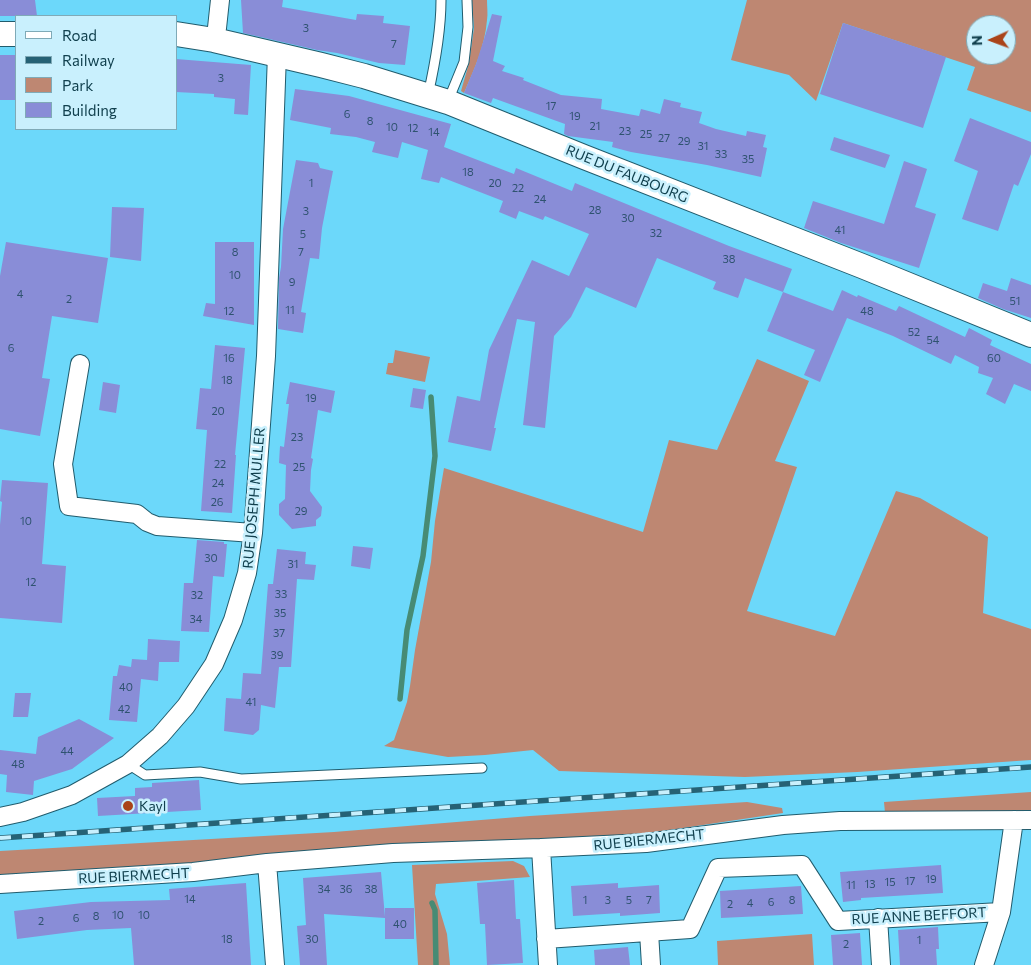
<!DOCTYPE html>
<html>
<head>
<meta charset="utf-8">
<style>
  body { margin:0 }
  #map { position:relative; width:1031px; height:965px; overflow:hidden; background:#6cd8fa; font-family:Commissioner,sans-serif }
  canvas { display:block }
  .legend { position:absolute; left:15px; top:15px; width:162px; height:115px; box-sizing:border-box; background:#c9f0fd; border:1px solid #7faab7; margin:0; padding:6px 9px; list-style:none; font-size:15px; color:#11404e }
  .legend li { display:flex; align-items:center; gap:10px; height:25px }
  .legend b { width:25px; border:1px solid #7faab7 }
  .north { position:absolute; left:966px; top:15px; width:50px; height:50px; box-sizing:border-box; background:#c9f0fd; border:1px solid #7faab7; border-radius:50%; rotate:268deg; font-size:14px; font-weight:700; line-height:20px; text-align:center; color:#11404e }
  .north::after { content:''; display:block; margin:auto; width:18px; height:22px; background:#aa4419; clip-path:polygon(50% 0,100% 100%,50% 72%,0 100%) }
</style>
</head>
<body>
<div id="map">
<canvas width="1031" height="965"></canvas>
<ul class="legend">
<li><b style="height:6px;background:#fff"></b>Road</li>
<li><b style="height:6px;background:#266275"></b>Railway</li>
<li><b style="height:14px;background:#be8772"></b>Park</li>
<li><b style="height:14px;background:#898dd7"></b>Building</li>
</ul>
<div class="north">N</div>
</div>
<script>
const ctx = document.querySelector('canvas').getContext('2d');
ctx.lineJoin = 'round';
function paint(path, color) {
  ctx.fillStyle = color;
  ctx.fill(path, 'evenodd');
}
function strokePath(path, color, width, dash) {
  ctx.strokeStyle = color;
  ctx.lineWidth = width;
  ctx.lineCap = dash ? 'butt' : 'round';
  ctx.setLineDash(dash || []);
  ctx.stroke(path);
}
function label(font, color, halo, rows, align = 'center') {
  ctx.font = font + ' Commissioner,sans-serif';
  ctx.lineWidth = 5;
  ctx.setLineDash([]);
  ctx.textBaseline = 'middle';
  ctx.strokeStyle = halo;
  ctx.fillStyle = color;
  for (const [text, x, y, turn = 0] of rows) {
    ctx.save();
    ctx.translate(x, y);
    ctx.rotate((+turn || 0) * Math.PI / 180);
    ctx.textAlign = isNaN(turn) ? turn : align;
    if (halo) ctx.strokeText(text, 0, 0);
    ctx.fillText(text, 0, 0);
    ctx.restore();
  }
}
paint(new Path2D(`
  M472 0H487C487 7 488 14 487 20 485 46 474 70 464 93L461 91 469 63 474 28Z
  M747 0H1031V112L967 90 975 67 843 23 816 101 789 75 731 60ZM976 25H1006V55H976Z
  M395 350 430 357 425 382 386 374 388 363H393Z
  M757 359 809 381 775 461 797 467 747 611 835 636 896 491 920 498 988 537 983 613 1031 629V760L857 772 745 777 559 771 533 750 485 755 448 757 384 746 394 740 407 702 410 686 415 650 431 562 435 521 444 468 643 532 669 440 717 450Z
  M1031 792V820L885 813 884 802Z
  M747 802 782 808 783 813 643 834 330 850 268 858 0 875V851L334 832 530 816Z
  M513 861 524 866 530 877 436 884 435 894 447 934 450 965H418L412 865Z
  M812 934 814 965H718L717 941Z`), '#be8772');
strokePath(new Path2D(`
  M400 699 407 630 423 556 435 456 431 397
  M432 903 435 910 436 965`), '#478b74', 5.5);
paint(new Path2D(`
  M0 0H35L37 16H0Z
  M241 0H283L282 7 356 20 357 14 384 16 383 23 410 26 405 65 379 63 337 53 317 50 243 33Z
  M492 14 502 16 493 61 505 66 502 71 524 78 523 80 561 95 602 99 601 109 639 116 641 109 660 114 664 99 681 103 680 107 702 112 699 123 716 129 746 136 747 131 766 135 763 147 767 148 761 177 707 165 631 152 612 147 613 142 568 136 564 134 565 124 493 98 491 103 464 93 476 64Z
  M843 23 946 57 923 128 820 94Z
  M0 55H16V100H0Z
  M176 59 251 65 248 115 234 114 235 99 214 97V94L176 92Z
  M295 89 349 96 451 124 444 147 514 174 516 168 572 191 575 183 729 246 792 269 783 292 745 278 738 298 713 289 716 282 657 258 636 308 586 287 571 317 554 336 545 428 523 425 535 322 517 319 494 428H496L491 451 448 442 457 396 480 401 489 350 532 260 569 276 589 234 545 216 543 220 519 211 516 219 499 212 503 201 441 177 439 183 421 179 428 150 402 142 398 158 372 152 375 142 356 137 330 134 331 128 290 120Z
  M970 118 1031 142V154L1018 186 1014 184 998 231 962 219 978 171 954 161Z
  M834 137 890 155 885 168 830 150Z
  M296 160 318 163 320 168 333 171 322 228 319 259 310 258 301 312 306 313 303 333 278 329 279 278 281 267 283 229Z
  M904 161 927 169 915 207 936 214 919 268 841 243 804 228 813 201 884 224Z
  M112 207 144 208 141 261 110 257Z
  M6 242 108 258 98 323 52 316 42 378 50 379 40 436 0 429V276Z
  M215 242H254V325L203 316 206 303 215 304Z
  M1011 278 1031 285V318L1003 309 978 298 983 283 1007 291Z
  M842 290 857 297 858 295 896 311 899 306 965 337 969 328 992 340 990 345 1031 364V391L1014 384 1005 404 986 394 993 378 978 373 979 367 955 355 951 364 893 336 847 318 820 382 804 375 815 350 767 331 783 292 833 311Z
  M215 345 245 348 235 455H236L232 513 201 511 207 430 196 429 200 388 211 389Z
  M103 382 120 385 116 413 99 410Z
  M290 382 335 391 331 413 318 410 311 458 313 459 311 470 310 491 322 507 321 516 316 520V526L292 529 279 515V504L285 499 286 465 279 463 280 446 284 447 289 404H286Z
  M413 388 426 390 423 409 410 407Z
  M2 480 48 483 42 564 66 566 62 623 0 618V525L2 502 0 501Z
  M197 540 224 542V544H227L224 577 213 576 209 632 181 631 184 583H193Z
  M353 546 373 548 370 569 351 566Z
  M277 549 306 552 305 564 316 565 314 580 297 579 291 667H279L275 708 261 705 259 730 253 735 224 731 226 698 241 699 243 673 261 674 268 584H273Z
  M148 639 180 641 179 662H159L158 681 141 679 137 722 109 720 113 676H117L119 665 131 667 132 659 147 660Z
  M15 693H31L28 717H13Z
  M79 719 114 738 72 769 34 781 33 795 6 792 7 775 0 774V750L36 754 38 737Z
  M199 780 201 810 98 816 97 798 135 796V788L152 787V783Z
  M941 865 943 893 861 898V900L843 902 840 872Z
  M381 872 385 917V908H414V939H385V918L324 914 327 965H300L297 926 306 925 303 878Z
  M514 880 516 919H520L523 963 487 965 485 924H480L477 883Z
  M246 883 251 965H134L131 928 87 930 17 939 14 911 91 902 170 900 169 889Z
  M618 883V888L659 885 660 913 620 916V913L573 916 571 886Z
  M801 886 803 914 721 918 720 891Z
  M938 927 939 949H936L937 965H900L898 930Z
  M860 933 862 965H833L831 935Z
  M628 947 630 965H595L594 950Z`), '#898dd7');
const lane = new Path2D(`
  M428 95C435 64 441 32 441 0
  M448 101 464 62 468 27 467 0
  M128 764 145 775 200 772 241 779 482 768`);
const street = new Path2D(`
  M214 40 217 28 220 0
  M80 364 63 464 69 506 137 514 147 522 157 526 253 533
  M0 817 23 812 72 795 128 764 160 736 186 706 214 664 233 620 247 573 253 533 266 356 277 54
  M541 848 548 965
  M267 863 275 965
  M0 884 193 872 267 863 393 853 541 848 646 843 783 825 840 821 1031 820
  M878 918 881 965
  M649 932 651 965
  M546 939 690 929 718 868 802 865 838 921 1001 912
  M984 965 1001 912 1014 820`);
const secondary = new Path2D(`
  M0 34H16
  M176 34 214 40 321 65 364 76 448 102 584 157 862 266 1031 335`);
strokePath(lane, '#215c6d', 11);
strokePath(street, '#215c6d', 20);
strokePath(secondary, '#215c6d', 26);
strokePath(lane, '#fff', 9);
strokePath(street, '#fff', 18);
strokePath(secondary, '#fff', 24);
const rail = new Path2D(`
  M0 838 1031 767`);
strokePath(rail, '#266275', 5.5);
strokePath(rail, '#c9f0fd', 4, [11]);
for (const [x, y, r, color] of [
  [128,806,6,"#aa4419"]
]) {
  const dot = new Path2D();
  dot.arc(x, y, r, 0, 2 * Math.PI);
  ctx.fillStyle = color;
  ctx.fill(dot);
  strokePath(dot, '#c9f0fd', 2);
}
label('11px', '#2f5370', null, [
  ["3",306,28],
  ["7",394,44],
  ["3",221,78],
  ["17",551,106],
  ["6",347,114],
  ["19",575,116],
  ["8",370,121],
  ["21",595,126],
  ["10",392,127],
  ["12",413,128],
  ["23",625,131],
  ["14",434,132],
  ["25",646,134],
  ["27",664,138],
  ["29",684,141],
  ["31",703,146],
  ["33",721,154],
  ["35",748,159],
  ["18",468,172],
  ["1",311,183],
  ["20",495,183],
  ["22",518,188],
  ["24",540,199],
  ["28",595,210],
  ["3",306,211],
  ["30",628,218],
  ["41",840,230],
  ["32",656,233],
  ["5",303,234],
  ["8",235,252],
  ["7",301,252],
  ["38",729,259],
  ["10",235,275],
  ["9",292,282],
  ["4",20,294],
  ["2",69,299],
  ["51",1015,301],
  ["11",290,310],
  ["12",229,311],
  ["48",867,311],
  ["52",914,332],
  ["54",933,340],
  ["6",11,348],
  ["16",229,358],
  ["60",994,358],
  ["18",227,380],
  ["19",311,398],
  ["20",218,411],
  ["23",297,437],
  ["22",220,464],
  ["25",299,467],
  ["24",218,483],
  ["26",217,502],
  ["29",301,511],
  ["10",26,521],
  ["30",211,558],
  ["31",293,564],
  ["12",31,582],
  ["33",281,594],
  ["32",197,595],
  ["35",280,613],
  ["34",196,619],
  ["37",279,633],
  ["39",277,655],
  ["40",126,687],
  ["41",251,702],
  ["42",124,709],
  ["44",67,751],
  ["48",18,764],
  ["19",931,879],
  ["17",910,881],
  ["15",890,882],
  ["13",870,884],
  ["11",851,885],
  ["34",324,889],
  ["36",346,889],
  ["38",371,889],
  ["14",190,899],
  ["1",585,900],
  ["3",608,900],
  ["5",629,900],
  ["7",649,900],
  ["8",792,900],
  ["6",771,902],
  ["4",750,903],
  ["2",730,904],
  ["10",118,915],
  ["10",144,915],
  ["8",96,916],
  ["6",76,918],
  ["2",41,921],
  ["40",400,924],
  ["18",227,939],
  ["30",312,939],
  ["1",919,940],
  ["2",846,944]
]);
label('14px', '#11404e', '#c9f0fd', [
  ["RUE DU FAUBOURG",627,174,22],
  ["RUE JOSEPH MULLER",254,498,-85],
  ["RUE BIERMECHT",649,840,-6],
  ["RUE BIERMECHT",134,876,-3],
  ["RUE ANNE BEFFORT",919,916,-3]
]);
label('14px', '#11404e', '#c9f0fd', [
  ["Kayl",139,806]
], 'left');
</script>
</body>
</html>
